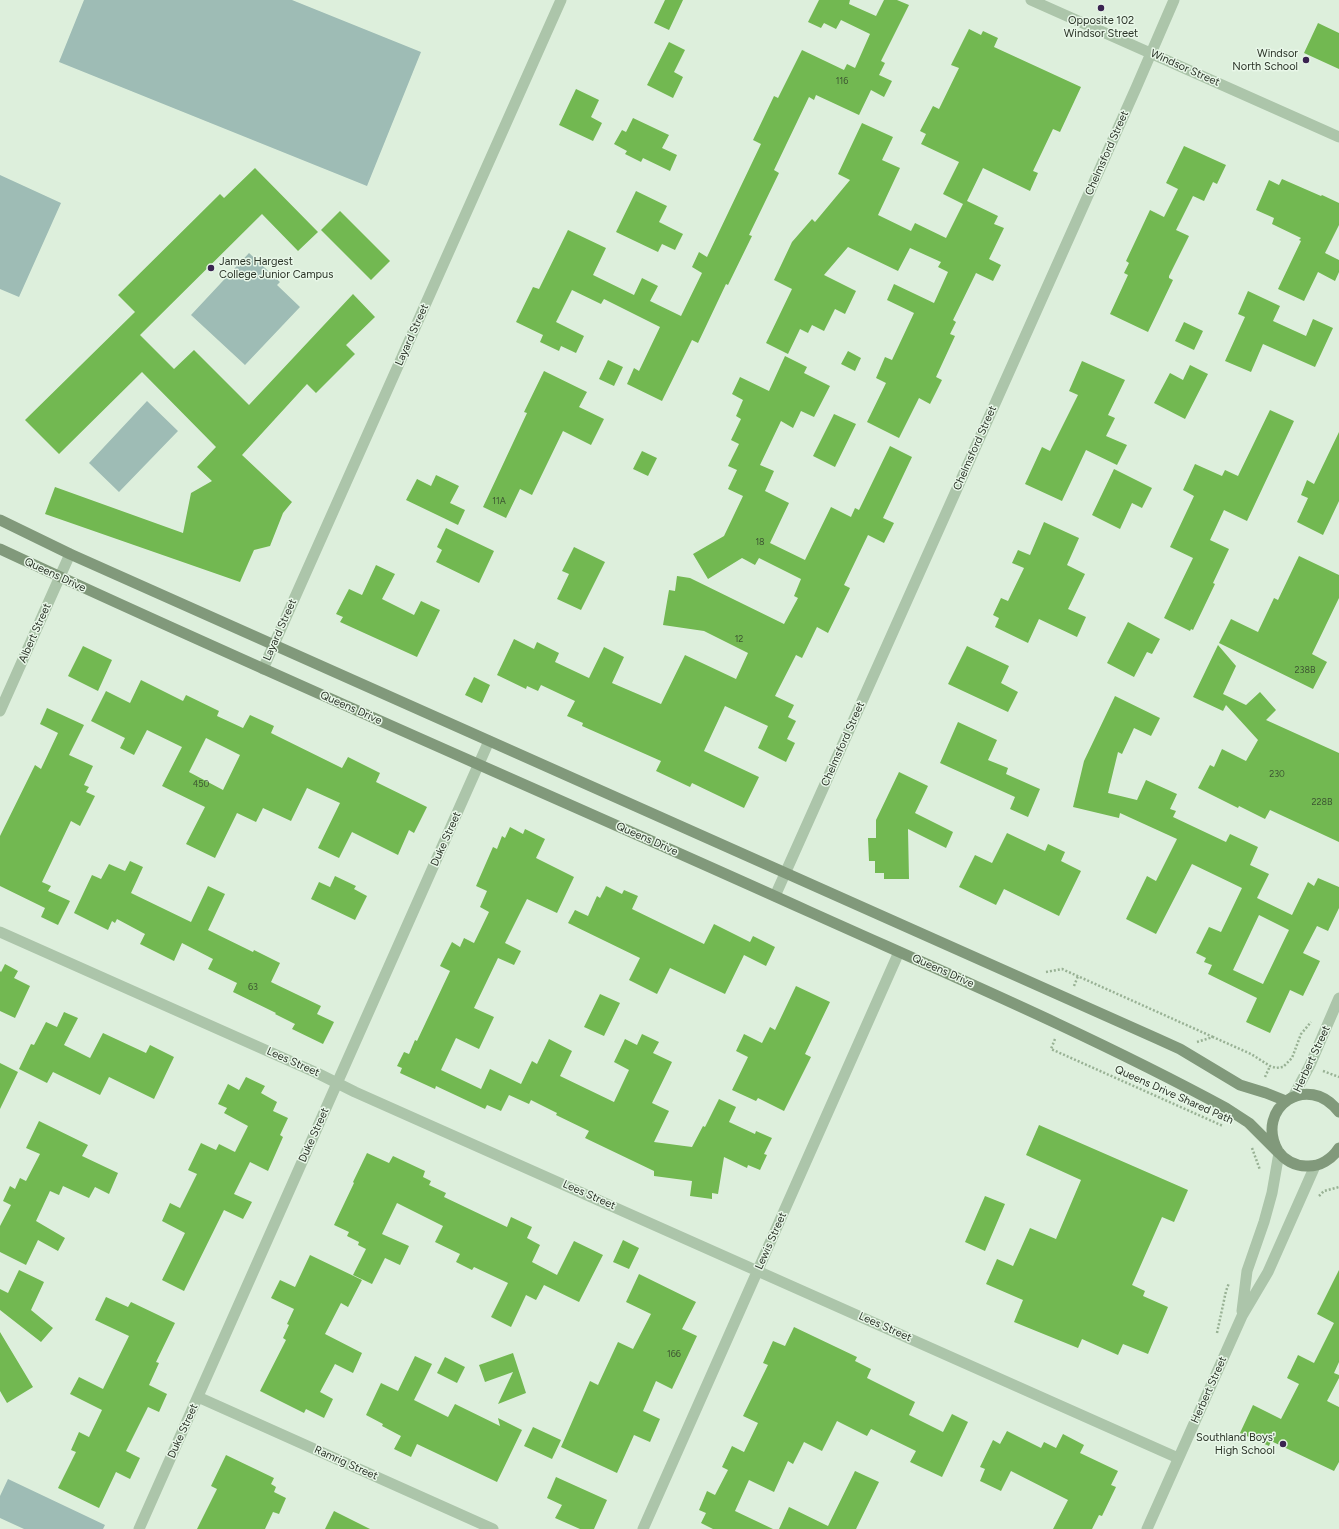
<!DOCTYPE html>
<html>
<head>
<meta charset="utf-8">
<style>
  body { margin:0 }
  canvas { display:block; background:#ddefdc }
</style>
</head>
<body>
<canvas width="1339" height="1529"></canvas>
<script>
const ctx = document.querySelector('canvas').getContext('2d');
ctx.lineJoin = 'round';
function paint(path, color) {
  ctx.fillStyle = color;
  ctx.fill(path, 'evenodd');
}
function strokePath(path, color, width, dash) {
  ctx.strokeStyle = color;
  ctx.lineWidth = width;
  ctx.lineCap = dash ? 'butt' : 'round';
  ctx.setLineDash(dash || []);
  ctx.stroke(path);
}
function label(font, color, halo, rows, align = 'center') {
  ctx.font = font + ' Figtree,sans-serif';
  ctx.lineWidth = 3;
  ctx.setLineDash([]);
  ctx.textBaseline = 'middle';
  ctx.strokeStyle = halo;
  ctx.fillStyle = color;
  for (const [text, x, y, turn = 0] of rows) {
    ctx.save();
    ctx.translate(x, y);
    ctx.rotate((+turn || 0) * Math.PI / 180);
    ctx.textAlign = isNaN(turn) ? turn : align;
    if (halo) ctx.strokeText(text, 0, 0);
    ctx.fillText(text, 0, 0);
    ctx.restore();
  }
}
paint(new Path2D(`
  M84 0H292L421 52 367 186 59 62Z
  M0 175 61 203 19 297 0 289Z
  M249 253 280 282 277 285 300 307 245 365 191 315Z
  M147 401 178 431 119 492 89 463Z
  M8 1479 105 1525 103 1529H24L0 1518V1496Z`), '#9ebcb5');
paint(new Path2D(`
  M665 0H683L669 30 654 23Z
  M819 0H850L849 4 876 16 884 0H897L909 5 881 61 885 63 879 75 892 81 884 97 871 90 859 115 816 95 814 100 809 97 774 170 779 173 749 235 752 236 728 285 726 284 698 343 692 340 662 401 627 384 634 368 639 371 660 327 604 299 601 304 572 290 556 322 584 336 576 353 561 346 559 351 540 342 543 335 516 322 533 287 539 289 568 230 606 248 593 275 634 295 642 278 658 286 650 301 681 316 702 273 692 267 699 252 707 257 761 144 753 140 774 96 778 98 802 50 844 70 847 64 855 68 870 34 841 20 836 29 824 23 821 28 808 22Z
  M1318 23 1339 33V69L1304 53Z
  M969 29 981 35 983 31 998 38 994 47 1081 87 1060 132 1053 129 1033 171 1038 173 1030 191 983 168 967 201 998 216 994 224 1004 228 989 259 1001 265 993 281 976 273 953 320 956 322 950 334 955 336 936 377 942 380 930 404 919 398 899 438 867 422 886 383 876 378 885 357 892 360 914 313 887 300 894 284 934 303 948 272 938 267 941 262 910 248 898 271 848 247 824 275 856 291 845 314 835 309 824 331 812 325 808 333 800 329 788 354 766 343 792 289 774 280 792 242 812 219 815 222 850 180 838 174 862 123 893 137 882 160 900 168 878 215 911 231 915 223 946 238 963 204 943 194 959 162 921 144 926 134 920 131 933 106 939 109 959 68 951 65Z
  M669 42 685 50 674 72 683 77 673 98 647 85Z
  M576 89 599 100 591 117 602 123 593 141 559 125Z
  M633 118 669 135 662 148 677 155 670 171 643 158 641 162 625 154 627 151 614 144 622 130 626 132Z
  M1184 146 1226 165 1217 184 1213 182 1204 201 1193 196 1176 230 1189 236 1169 276V278L1173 280 1148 332 1110 314 1128 275 1124 273 1129 263 1126 261 1150 210 1164 217 1178 189 1166 183Z
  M255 168 318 232 298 251 262 214 140 335 174 369 194 350 249 405 353 294 375 317 346 345 355 354 316 393 307 384 242 455 292 502 283 513 270 546 254 550 240 582 45 514 55 487 183 533 191 493 212 481 197 467 216 447 142 372 59 454 25 420 135 312 118 295 220 194 224 198Z
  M1282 179 1321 196 1322 195 1339 203V225L1325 253 1339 260V272L1335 281 1318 272 1304 301 1278 289 1301 241 1299 240 1301 238 1272 224 1274 218 1256 210 1269 180 1279 185Z
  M636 191 667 206 659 222 683 234 675 250 662 244 658 252 616 232Z
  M340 211 390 261 371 280 321 230Z
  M1248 291 1280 306 1273 321 1306 336 1313 319 1333 328 1315 367 1263 344 1251 372 1225 361 1245 317 1238 314Z
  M1184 322 1203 331 1194 350 1175 341Z
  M848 351 861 358 855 371 841 364Z
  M785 356 807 367 804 373 830 386 814 417 801 411 793 428 781 421 760 465 774 471 765 491 789 503 770 543 805 560 831 507 851 517 855 508 859 510 890 446 912 457 883 518 894 523 884 543 868 535 844 585 850 588 828 633 817 627 802 658 796 655 775 696 794 705 788 717 796 721 787 739 795 743 786 762 758 748 768 726 725 706 704 751 759 777 744 808 692 783 690 787 656 771 661 761 582 726 583 723 567 716 575 701 541 685 538 691 527 686 526 689 497 675 514 639 534 649 537 642 559 653 555 662 589 678 604 647 624 657 612 683 661 704 685 655 736 679 748 653 704 631 663 625 669 590 675 591 677 576 690 578 784 624 798 598 794 596 801 579 759 558 755 565 742 558 708 579 693 554 724 536 743 496 728 489 737 470 728 466 739 444 731 440 741 419 736 416 743 400 732 394 740 377 769 391Z
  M608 360 623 367 614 386 599 379Z
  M1082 361 1125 380 1108 415 1115 418 1106 436 1127 445 1117 465 1086 450 1062 501 1025 484 1042 447 1050 451 1078 395 1069 391Z
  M1190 365 1208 374 1185 419 1154 403 1170 373 1183 380Z
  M544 371 587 392 579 407 604 419 591 445 563 431 532 495 520 489 506 518 483 507 527 413 524 412Z
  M1270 410 1294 421 1247 521 1224 510 1210 540 1229 549 1213 583 1215 584 1193 630 1191 629 1190 631 1164 618 1193 558 1170 547 1194 496 1183 490 1195 464 1222 476 1225 470 1238 476Z
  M834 414 856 424 835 467 813 456Z
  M1339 432V501L1323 535 1297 522 1308 498 1301 495 1307 480 1314 484Z
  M642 451 657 458 648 476 633 469Z
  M1114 469 1152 488 1142 508 1132 503 1120 529 1092 515Z
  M436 475 459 486 450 503 465 510 458 525 406 500 417 479 431 486Z
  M1044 522 1079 538 1067 565 1085 574 1068 609 1086 617 1077 637 1039 619 1028 643 995 627 999 618 993 615 1001 598 1008 601 1024 568 1012 563 1018 550 1030 555Z
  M446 528 494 551 479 583 436 562 442 550 437 547Z
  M574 547 605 562 581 610 557 599 569 574 562 571Z
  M1299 556 1339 575V598L1312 654 1327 662 1313 689 1219 643 1231 619 1258 632 1274 598 1278 600Z
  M376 565 395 574 382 599 414 615 421 601 440 610 417 657 340 622 343 617 336 614 349 589 362 595Z
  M1128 622 1160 639 1152 654 1147 652 1134 677 1107 663Z
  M1218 645 1236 666 1223 694 1246 705 1260 692 1276 710 1266 720 1339 753V842L1270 810 1265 819 1239 806 1238 808 1198 788 1210 765 1214 767 1222 749 1246 761 1258 740 1226 705 1223 711 1193 697Z
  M83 646 112 660 98 691 68 676Z
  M967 646 1009 666 1001 683 1018 692 1008 712 948 684Z
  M474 677 490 685 482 703 465 695Z
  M141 680 183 701 186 695 219 711 217 716 243 728 250 715 274 726 271 733 342 768 348 757 380 773 376 782 427 807 414 833 409 830 398 855 352 832 339 858 318 848 340 803 307 788 291 821 263 808 256 822 237 813 215 858 186 844 205 807 162 786 182 747 147 730 134 755 120 748 125 738 91 721 106 691 130 703ZM206 738 240 755 223 790 189 772Z
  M1115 696 1160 718 1151 736 1134 728 1122 754 1118 752 1108 793 1137 800 1146 780 1177 794 1170 809 1176 811 1173 817 1226 842 1230 834 1258 847 1250 865 1269 874 1257 898 1292 915 1308 882 1314 886 1318 878 1339 887V908L1328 931 1317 926 1303 953 1320 961 1303 996 1290 990 1270 1033 1246 1022 1257 998 1208 974 1212 965 1204 962 1206 958 1196 953 1209 927 1221 932 1242 888 1192 864 1156 934 1126 919 1147 876 1156 881 1177 839 1120 813 1119 818 1073 807 1084 761ZM1259 915 1289 930 1263 984 1233 970Z
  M47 708 84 725 69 755 93 766 84 785 89 787 86 792 95 796 80 826 71 821 42 882 51 886 48 891 70 901 58 925 41 917 45 908 0 886V836L35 765 41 769 58 733 40 724Z
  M958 722 997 740 988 760 1008 768 1006 774 1040 789 1028 817 1010 809 1015 797 940 763Z
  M899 772 928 786 915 813 953 832 946 848 908 829 909 879H884V873H875V861H869L868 838H876V820Z
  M510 827 523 834 525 829 545 839 536 858 574 877 557 913 527 899 505 943 521 951 514 965 498 958 474 1008 494 1017 479 1049 456 1038 441 1070 481 1089 490 1069 521 1084 532 1061 537 1064 549 1039 572 1051 560 1076 614 1102 629 1070 614 1062 625 1039 637 1045 642 1034 659 1042 653 1053 672 1062 652 1103 669 1111 654 1142 692 1147 703 1126 705 1127 719 1099 736 1107 729 1122 755 1134 756 1131 772 1138 764 1154 767 1155 760 1170 748 1165 747 1168 724 1157 718 1194 712 1193V1199L690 1196 692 1181 654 1176V1171L585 1138 589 1131 556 1115 557 1113 531 1100 529 1104 509 1095 501 1111 487 1105 485 1109 436 1086 435 1089 400 1073 402 1068 397 1066 404 1052 409 1054 415 1040 417 1041 450 971 440 966 452 942 460 947 464 938 474 943 489 912 480 907 487 891 476 886 493 847 497 849 502 836 505 838Z
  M1007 833 1045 851 1048 844 1065 852 1061 861 1081 871 1059 916 1004 889 996 905 959 887 975 855 992 863Z
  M130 861 143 867 131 893 191 922 208 886 225 894 208 930 253 952 254 950 280 963 271 982 321 1006 317 1014 334 1022 323 1044 292 1029 295 1024 275 1014 276 1013 233 992 237 983 208 969 213 959 182 943 174 961 140 944 145 934 117 919 115 923 112 921 108 930 74 913 92 875 101 879 109 864 125 871Z
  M335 876 356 886 354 889 367 896 355 920 311 899 319 882 330 887Z
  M606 886 622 894 624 890 638 896 632 909 704 944 714 924 750 942 753 936 775 947 766 966 744 955 725 994 670 968 657 994 629 980 640 958 568 923 575 910 588 916 597 896 600 898Z
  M5 964 18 971 14 978 30 986 15 1018 0 1011V971L1 972Z
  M796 986 830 1002 805 1054 811 1057 784 1111 758 1098 756 1101 732 1090 748 1057 736 1051 744 1034 762 1043 770 1027 775 1030Z
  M600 994 620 1003 604 1036 584 1027Z
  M64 1012 78 1018 64 1045 90 1058 103 1033 146 1053 150 1045 174 1057 154 1099 109 1077 100 1095 53 1072 47 1083 19 1069 31 1044 34 1045 46 1022 57 1027Z
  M0 1063 18 1072 0 1109Z
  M246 1077 265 1086 261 1093 277 1102 273 1111 288 1118 280 1135 283 1137 268 1171 250 1162 234 1194 252 1202 243 1219 224 1210 184 1291 162 1280 185 1233 162 1221 170 1203 180 1208 197 1174 188 1170 201 1143 216 1150 219 1144 235 1152 248 1126 224 1113 227 1108 218 1104 228 1084 239 1090Z
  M39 1121 88 1145 82 1156 118 1173 109 1194 95 1187 89 1198 63 1186 59 1195 50 1191 36 1221 65 1238 58 1251 38 1240 26 1265 0 1252V1226L11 1205 3 1201 10 1186 15 1189 20 1178 26 1181 40 1154 26 1148Z
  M1039 1125 1188 1190 1174 1222 1162 1217 1132 1285 1145 1291 1143 1296 1168 1307 1148 1354 1123 1344 1118 1355 1082 1339 1078 1348 1014 1322 1023 1300 986 1284 997 1259 1013 1266 1030 1228 1056 1239 1081 1180 1026 1155Z
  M367 1153 389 1163 393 1156 425 1171 423 1177 431 1181 429 1185 446 1193 444 1197 507 1227 511 1217 532 1227 527 1238 540 1245 532 1262 557 1275 574 1241 603 1255 579 1302 544 1285 536 1300 526 1295 511 1327 491 1317 508 1283 474 1267 472 1270 456 1262 460 1254 435 1242 443 1226 397 1203 382 1234 409 1246 400 1265 385 1258 372 1284 353 1275 366 1249 358 1245 359 1242 347 1236 349 1232 334 1225 354 1183 353 1182Z
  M985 1196 1005 1204 985 1251 965 1242Z
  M623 1240 639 1248 629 1269 613 1262Z
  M310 1255 362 1280 348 1307 341 1303 325 1334 362 1353 353 1373 335 1364 320 1392 333 1399 324 1418 306 1409 304 1413 260 1391 286 1340 283 1338 289 1325 287 1324 294 1309 271 1298 280 1280 295 1287Z
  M19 1270 44 1282 31 1310 53 1328 41 1342 0 1310V1289L8 1293Z
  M1339 1270V1362L1334 1373 1339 1375V1378L1327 1401 1339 1407V1462L1334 1471 1271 1441 1269 1446 1240 1433 1253 1405 1281 1419 1299 1384 1287 1378 1298 1355 1314 1363 1334 1323 1317 1314Z
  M639 1274 696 1302 682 1329 697 1336 672 1389 656 1381 643 1411 660 1419 650 1442 634 1435 617 1473 561 1447 590 1381 598 1385 618 1342 633 1349 651 1314 626 1302Z
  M106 1297 128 1307 131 1302 175 1323 156 1362 159 1363 149 1385 167 1394 159 1412 148 1407 126 1451 140 1458 130 1479 116 1472 99 1508 58 1488 76 1452 71 1450 79 1432 89 1437 102 1410 70 1394 79 1377 103 1389 129 1336 95 1320Z
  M794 1327 857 1357 855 1361 871 1369 867 1378 915 1402 909 1415 943 1432 952 1414 968 1422 942 1477 910 1462 916 1451 871 1429 867 1436 837 1421 822 1451 804 1442 793 1464 788 1461 774 1492 749 1480 735 1511 773 1529H713L701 1523 706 1513 699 1510 707 1491 715 1495 728 1470 722 1467 732 1446 744 1452 758 1423 743 1416 768 1365 763 1363 773 1341 785 1346Z
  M0 1332 33 1387 7 1403 0 1391Z
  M513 1353 526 1393 498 1404 513 1372 485 1382 479 1365Z
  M415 1356 432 1364 414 1400 448 1417 455 1404 500 1426 498 1418 522 1430 497 1482 417 1444 411 1457 394 1449 401 1436 382 1426 383 1424 366 1415 381 1383 398 1391Z
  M445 1357 465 1367 457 1383 437 1373Z
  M533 1427 561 1440 552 1459 524 1446Z
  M1007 1431 1041 1448 1044 1442 1056 1448 1063 1434 1084 1445 1080 1453 1118 1471 1111 1485 1116 1487 1102 1516 1099 1515 1092 1529H1053L1068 1500 1011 1471 1001 1491 980 1481 985 1469 980 1467 993 1440 1000 1444Z
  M226 1455 274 1478 271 1484 276 1487 274 1492 286 1498 279 1514 273 1512 265 1529H197L217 1489 211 1486Z
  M855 1471 879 1482 856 1529H779L789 1507 828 1526Z
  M556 1477 607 1500 594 1529H580L555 1518 562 1505 547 1498Z
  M334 1511 370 1529H325Z`), '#72b851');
strokePath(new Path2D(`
  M1046 972 1062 969 1213 1037
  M1074 986 1078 976
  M1055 1039 1051 1049 1223 1126
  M1197 1042 1213 1037 1251 1054 1270 1066 1276 1068 1283 1067 1292 1058 1301 1034 1311 1022
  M1323 1071 1339 1077
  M1265 1077 1270 1066
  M1252 1148 1260 1170
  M1319 1196 1324 1191 1339 1187
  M1217 1333 1226 1291 1229 1283`), '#98b194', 2.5, [2, 2]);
strokePath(new Path2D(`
  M1031 0 1339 137
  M0 711 70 554
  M775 896 1136 88 1174 0
  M0 932 317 1073 355 1092 1178 1458
  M198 1397 493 1529
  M139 1529 489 741
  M643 1529 899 952`), '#acc5aa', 11);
strokePath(new Path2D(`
  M263 669 561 0
  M1293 1097 1310 1065 1339 998
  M1242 1311 1247 1271 1264 1222 1272 1193 1279 1153
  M1147 1529 1242 1316 1268 1272 1315 1166`), '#acc5aa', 11);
strokePath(new Path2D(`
  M0 520 70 554 1158 1039 1180 1049 1240 1085 1266 1093 1286 1101
  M0 549C268 674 540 790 810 912 950 975 1091 1035 1226 1108L1249 1123 1279 1153
  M1339 1112C1308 1071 1254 1108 1278 1151 1284 1160 1295 1166 1306 1166 1320 1167 1332 1159 1339 1148`), '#81997b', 11);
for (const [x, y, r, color] of [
  [1101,8,4,"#3a2350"],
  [1306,60,4,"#3a2350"],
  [211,268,4,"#3a2350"],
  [1283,1444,4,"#3a2350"]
]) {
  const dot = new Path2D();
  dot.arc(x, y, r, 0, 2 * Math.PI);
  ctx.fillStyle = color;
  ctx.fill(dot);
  strokePath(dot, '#e8f7e8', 1.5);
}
label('9px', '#3d5532', null, [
  ["116",842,81],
  ["11A",499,501],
  ["18",760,542],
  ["12",739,639],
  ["238B",1305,670],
  ["230",1277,774],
  ["450",201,784],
  ["228B",1322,802],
  ["63",253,987],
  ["166",674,1354]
]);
label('11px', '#2b3428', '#e8f7e8', [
  ["Opposite 102",1101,21,"center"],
  ["Windsor Street",1101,34,"center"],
  ["Windsor",1298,54],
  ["North School",1298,67],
  ["James Hargest",219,262,"left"],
  ["College Junior Campus",219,275,"left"],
  ["Southland Boys'",1275,1438],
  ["High School",1275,1451]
], 'right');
label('11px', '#2b3428', '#e8f7e8', [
  ["Windsor Street",1185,68,24],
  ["Chelmsford Street",1107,153,-66],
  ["Layard Street",412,335,-66],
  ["Chelmsford Street",975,448,-66],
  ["Queens Drive",55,575,25],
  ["Layard Street",280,630,-66],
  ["Albert Street",35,633,-66],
  ["Queens Drive",351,708,24],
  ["Chelmsford Street",843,744,-66],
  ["Duke Street",446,839,-66],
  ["Queens Drive",647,839,24],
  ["Queens Drive",943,971,24],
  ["Herbert Street",1312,1059,-65],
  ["Lees Street",293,1062,24],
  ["Queens Drive Shared Path",1174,1095,24],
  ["Duke Street",314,1135,-66],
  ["Lees Street",589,1195,24],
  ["Lewis Street",771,1241,-66],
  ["Lees Street",885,1327,24],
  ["Herbert Street",1209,1390,-66],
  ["Duke Street",183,1431,-66],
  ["Ramrig Street",346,1463,24]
]);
</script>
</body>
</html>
